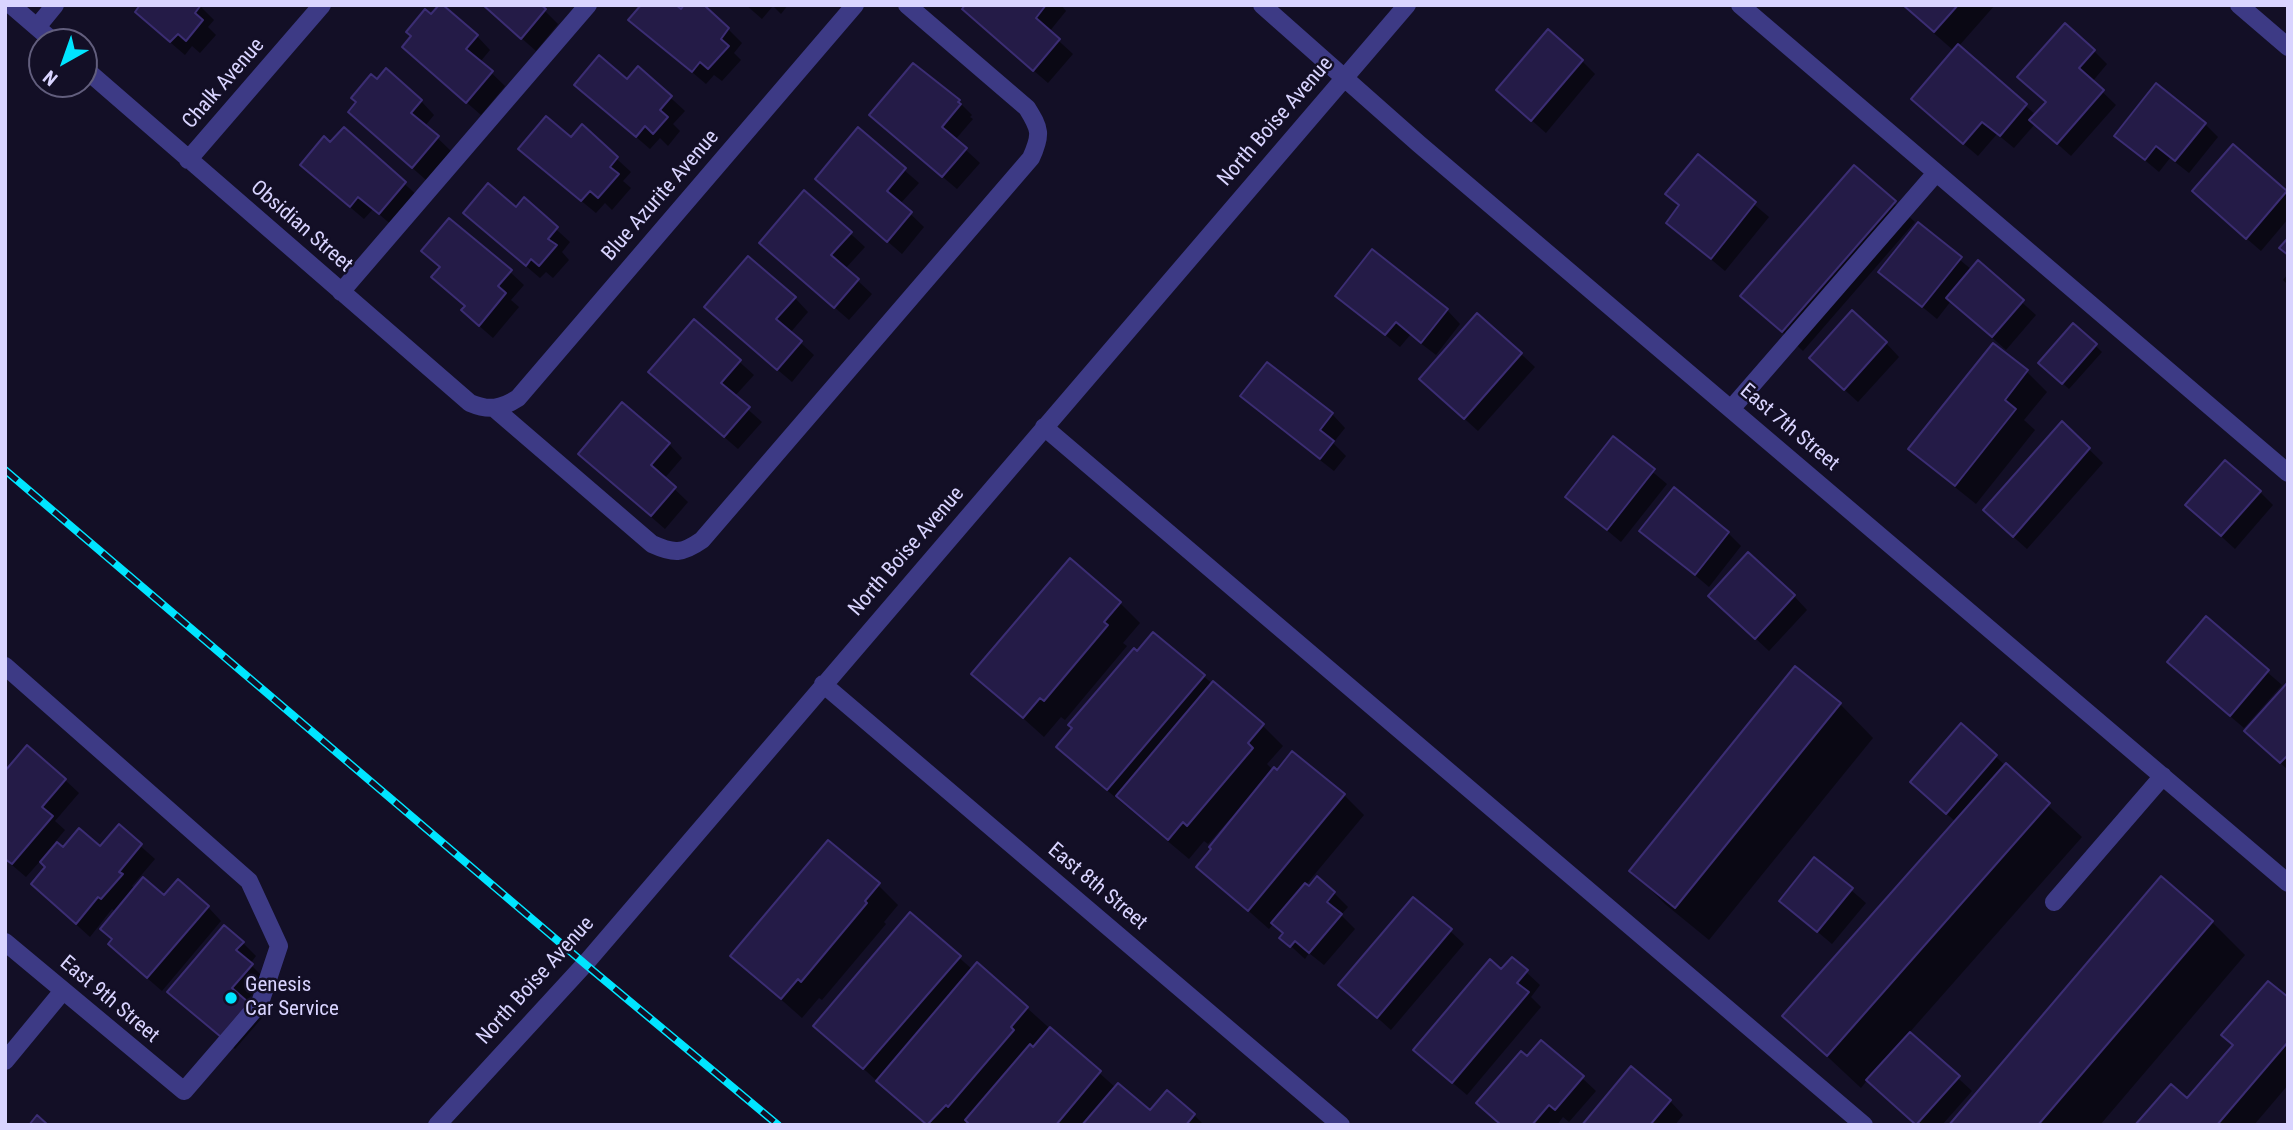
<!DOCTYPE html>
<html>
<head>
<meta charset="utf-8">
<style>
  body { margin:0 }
  #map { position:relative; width:2293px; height:1130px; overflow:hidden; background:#130f26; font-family:"Roboto Condensed",sans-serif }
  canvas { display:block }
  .frame { position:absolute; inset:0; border:7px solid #d9d4ff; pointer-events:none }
  .north { position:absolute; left:28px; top:28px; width:70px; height:70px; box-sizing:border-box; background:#130f26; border:2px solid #625e7d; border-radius:50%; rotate:220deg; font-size:19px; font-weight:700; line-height:28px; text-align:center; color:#d9d4ff }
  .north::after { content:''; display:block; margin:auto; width:24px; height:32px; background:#00e5ff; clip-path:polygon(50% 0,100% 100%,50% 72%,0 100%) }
</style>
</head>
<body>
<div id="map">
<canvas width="2293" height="1130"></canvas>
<div class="frame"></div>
<div class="north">N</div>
</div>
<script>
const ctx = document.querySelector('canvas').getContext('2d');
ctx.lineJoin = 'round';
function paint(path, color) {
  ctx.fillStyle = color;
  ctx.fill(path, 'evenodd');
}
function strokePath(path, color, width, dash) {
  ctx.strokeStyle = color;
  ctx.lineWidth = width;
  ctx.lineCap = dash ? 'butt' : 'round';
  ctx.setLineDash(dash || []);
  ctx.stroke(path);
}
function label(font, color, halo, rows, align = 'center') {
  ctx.font = font + ' "Roboto Condensed",sans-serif';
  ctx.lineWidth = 5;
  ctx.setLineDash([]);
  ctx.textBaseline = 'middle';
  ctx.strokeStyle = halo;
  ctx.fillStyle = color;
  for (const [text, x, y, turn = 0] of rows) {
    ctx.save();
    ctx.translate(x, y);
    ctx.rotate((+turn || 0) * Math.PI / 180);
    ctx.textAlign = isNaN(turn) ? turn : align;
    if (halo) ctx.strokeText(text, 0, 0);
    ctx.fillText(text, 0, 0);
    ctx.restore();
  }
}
paint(new Path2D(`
  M199 5 214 20 208 27 216 35 200 53 192 46 185 55 150 25Z
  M484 5H539L558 24 536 51Z
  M746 5H788L781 14 773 6 762 19Z
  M967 5H1061L1066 11 1049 32 1073 54 1048 83 978 22Z
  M1902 5H1995L1958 47 2036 115 2094 51 2107 64 2092 82 2116 105 2071 156 2035 124 2014 148 1997 134 1978 156 1926 112 1954 51Z
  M681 12 728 29 742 43 734 53 741 60 722 81 714 75 706 84 631 20Z
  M477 36 490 50 480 62 505 86 481 115 418 60 413 37Z
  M1582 61 1595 74 1546 133 1512 103Z
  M638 68 685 111 673 124 680 131 668 146 660 138 650 149 576 85 627 81Z
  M421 101 434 115 425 126 451 151 426 180 364 125Z
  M958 101 972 115 970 117 973 119 955 140 980 163 957 189 885 128Z
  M2205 124 2218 137 2189 173 2170 158 2159 172 2116 136Z
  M582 127 631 172 623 181 631 188 612 210 605 203 596 213 534 162 571 140Z
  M344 129 419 197 394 227 373 209 364 219 316 178 331 145Z
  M858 130 919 183 900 204 924 227 902 254 831 192Z
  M2233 147 2288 195V219L2261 251 2208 205Z
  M1698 157 1769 217 1725 271 1668 223 1680 207 1668 194Z
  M1854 168 1915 222 1803 351 1743 296Z
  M805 192 865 247 845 269 872 294 849 320 761 243Z
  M524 200 570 242 562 252 569 260 553 278 546 272 540 278 479 226 516 209Z
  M1918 225 1972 270 1978 263 2036 315 2006 350 1951 301 1937 319 1880 272Z
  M510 272 524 285 511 300 519 307 493 338 477 324 466 307 433 277Z
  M2288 274V285L2283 280Z
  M1337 295 1447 310 1460 324 1436 355 1410 335 1400 347Z
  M795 298 808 312 790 333 814 355 792 382 720 321Z
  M694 321 754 375 734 397 762 422 738 449 664 385Z
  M2074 325 2102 352 2069 389 2047 369Z
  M1886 343 1899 357 1858 402 1825 372Z
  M1993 345 2027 372 2047 392 2024 420 2035 430 1976 504 1931 468 1911 448Z
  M1521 354 1535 367 1478 431 1435 392Z
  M1243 396 1332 414 1345 428 1333 443 1346 456 1334 471 1256 410Z
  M2062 423 2103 463 2027 549 1999 524Z
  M1613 439 1667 484 1621 542 1567 497Z
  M669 444 682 458 664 479 688 502 665 529 594 467Z
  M2260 492 2273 505 2235 549 2187 505Z
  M1642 530 1728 533 1741 546 1709 587Z
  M1794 596 1807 610 1769 651 1724 609Z
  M1120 603 1140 623 1123 643 1127 646 1065 720 1061 717 1044 737 974 674Z
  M2206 619 2282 685 2244 728 2183 676Z
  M1153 634 1263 726 1283 746 1267 764 1274 771 1344 795 1364 815 1305 886 1309 889 1317 879 1334 893 1348 907 1341 915 1355 929 1324 965 1309 953 1305 959 1282 938 1285 934 1274 923 1269 929 1199 867 1233 820 1231 818 1208 844 1204 841 1189 859 1078 766 1058 746Z
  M2288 684V770L2246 731Z
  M1840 704 1873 738 1709 940 1665 904 1632 871Z
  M1995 756 2082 837 1909 1033 1972 1091 1942 1125H1917L1868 1079 1861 1088 1784 1016 1956 822 1926 796Z
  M5 773 65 780 79 793 55 821 65 830 55 842 63 850 100 849 119 827 155 859 132 886 135 889 208 907 221 921 162 991 124 958 114 940 116 912 112 909 90 937 47 898V867L41 860 26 877 5 859Z
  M1815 859 1866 903 1832 944 1781 901Z
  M878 885 898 905 884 922 886 924 822 1000 819 998 802 1018 732 956Z
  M910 914 973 970 1027 1008 1116 1088 1150 1113 1194 1115 1204 1125H926L816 1026Z
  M2212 922 2245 955 2100 1125H1951Z
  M1450 931 1464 944 1391 1030 1341 985Z
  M243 943 256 956 250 964 265 979 246 1002 262 1018 235 1049 169 992Z
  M1512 959 1540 985 1531 997 1541 1007 1467 1095 1429 1063Z
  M2288 1000V1085L2254 1125H2138L2187 1101 2235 1046Z
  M1528 1059 1582 1078 1596 1091 1569 1122 1563 1117 1557 1125H1501L1478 1103Z
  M1670 1101 1683 1115 1675 1125H1584Z`), '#0007');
const building = new Path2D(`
  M140 5H201L195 13 203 20 186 41 178 34 170 42 135 12Z
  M439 5H443L478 35 466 49 493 71 466 103 402 47 411 36 406 32 425 9 431 14Z
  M483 5H541L546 9 521 39Z
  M641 5H676L681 9 684 5H704L729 28 721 39 729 46 708 69 700 62 692 72 628 20Z
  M965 5H1046L1036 18 1060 39 1033 71 962 9Z
  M1903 5H1958L1934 32Z
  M2065 23 2095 50 2079 68 2104 90 2057 144 2029 120 2046 102 2017 77Z
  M1548 29 1583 60 1531 121 1496 90Z
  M1958 44 2027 104 2000 136 1982 122 1963 144 1911 99Z
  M599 55 627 79 638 66 672 96 660 110 668 117 653 134 645 126 636 137 574 85Z
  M913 63 960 100 958 102 961 104 942 127 967 148 942 177 869 115Z
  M386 68 422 100 411 113 439 136 412 168 348 112 356 102 351 98 371 74 377 79Z
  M2156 83 2206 123 2175 161 2156 146 2145 160 2114 136Z
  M546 116 571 137 582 124 618 157 610 167 619 174 598 198 590 191 581 201 518 149Z
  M344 127 406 182 379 214 358 197 350 207 300 165 324 136 330 142Z
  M858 127 906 168 887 191 912 212 887 242 815 179Z
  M2233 144 2287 191 2246 239 2192 191Z
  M1698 154 1756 202 1711 259 1666 223 1679 205 1665 194Z
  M1854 165 1896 201 1782 332 1740 296Z
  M488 183 516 207 524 197 558 227 548 239 557 245 539 266 531 259 526 266 463 213Z
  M804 190 852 232 831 255 859 279 834 308 759 243Z
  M449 218 512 270 498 286 506 293 479 326 461 310 465 306 431 277 440 267 421 251Z
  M1918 222 1962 257 1922 307 1878 272Z
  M2288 238V255L2279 248Z
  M1372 249 1448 309 1421 343 1396 322 1385 335 1335 296Z
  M748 256 796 297 776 319 802 341 777 370 704 307Z
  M1978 260 2024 300 1992 337 1946 298Z
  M1852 310 1887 342 1844 390 1809 358Z
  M1477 313 1522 353 1464 419 1419 379Z
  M694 319 741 360 721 383 750 407 724 437 648 372Z
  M2073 323 2097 344 2062 384 2038 363Z
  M1993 343 2028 370 2005 400 2016 409 1955 486 1908 449Z
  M1267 362 1333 413 1320 430 1334 441 1320 459 1240 396Z
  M622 402 670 443 651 465 676 487 651 516 578 454Z
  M2062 421 2090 448 2013 537 1983 510Z
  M1613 436 1655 469 1607 530 1565 497Z
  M2225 460 2261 491 2221 536 2185 505Z
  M1674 487 1729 532 1695 575 1639 531Z
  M1748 552 1795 595 1755 639 1708 596Z
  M1070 558 1121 602 1104 622 1108 625 1044 701 1040 698 1023 718 971 674Z
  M2206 616 2269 670 2230 716 2167 662Z
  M1153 632 1205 675 1107 790 1056 747 1072 728 1068 725 1134 648 1137 651Z
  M1795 666 1841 703 1675 908 1629 871Z
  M1213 681 1264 724 1248 743 1253 748 1187 826 1183 822 1168 840 1116 796Z
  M2288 682V755L2280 763 2244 731Z
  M1961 723 1997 755 1946 814 1910 782Z
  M27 745 66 779 42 807 53 816 12 864 5 859V771Z
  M1292 751 1345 794 1248 911 1196 867 1211 849 1209 847 1274 767 1277 770Z
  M2006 763 2050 803 1827 1056 1782 1016Z
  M119 824 142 844 119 872 123 874 101 899 98 897 76 924 31 884 45 867 40 862 57 842 63 847 79 828 100 846Z
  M828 840 880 883 865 901 867 903 801 982 798 979 781 999 730 956Z
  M1814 857 1853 888 1817 932 1779 901Z
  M1317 876 1335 892 1327 902 1342 914 1309 953 1295 941 1290 947 1279 938 1283 933 1271 923 1305 883 1309 886Z
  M2161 876 2213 921 2038 1125H1949Z
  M143 877 164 895 178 879 209 906 147 978 108 944 112 939 100 929Z
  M1413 897 1452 929 1377 1018 1338 985Z
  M910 912 961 956 863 1069 813 1026Z
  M224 925 244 942 236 950 253 964 232 988 249 1003 221 1037 167 992Z
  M1512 957 1528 970 1517 983 1529 992 1452 1083 1413 1050 1490 959 1501 969Z
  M977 962 1028 1007 1011 1027 1014 1030 948 1107 946 1105 927 1125 876 1081Z
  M2268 981 2288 997V1042L2217 1125H2135L2171 1084 2187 1098 2233 1045 2221 1035Z
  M1050 1027 1101 1071 1056 1125H970L965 1120 1030 1044 1033 1047Z
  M1910 1032 1960 1076 1916 1125 1866 1080Z
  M1541 1040 1584 1076 1555 1110 1549 1105 1532 1125H1501L1476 1103 1521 1051 1527 1056Z
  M1631 1066 1671 1100 1650 1125H1582Z
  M1118 1083 1150 1110 1167 1090 1195 1114 1186 1125H1082Z
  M37 1115 48 1125H29Z`);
paint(building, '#241b47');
strokePath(building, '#3b2d73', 2);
strokePath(new Path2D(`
  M11 5 54 42
  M1262 5 1419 144 2288 883
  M1740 5 2288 473
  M2239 5 2288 47
  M37 27 55 5
  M84 68 470 403C489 411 501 409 518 398L855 5
  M188 160 322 5
  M341 292 588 5
  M495 409 652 544C674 554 682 554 702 540L1031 158C1042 134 1040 129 1027 108L907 5
  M1731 409 1936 173
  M1044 427 1864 1125
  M5 666 249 881 279 946 260 1003 184 1091 5 942
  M823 684 1341 1125
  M2054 902 2163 776
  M5 1061 62 992
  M437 1125 585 964 1407 5`), '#3d3a85', 18);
const rail = new Path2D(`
  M5 470 585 964 778 1125`);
strokePath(rail, '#00e5ff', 8);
strokePath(rail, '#130f26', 5, [16]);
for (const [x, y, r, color] of [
  [231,998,7,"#00e5ff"]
]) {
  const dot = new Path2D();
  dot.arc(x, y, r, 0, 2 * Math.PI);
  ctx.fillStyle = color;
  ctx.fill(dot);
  strokePath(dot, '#130f26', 2.5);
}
label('21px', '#d9d4ff', '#130f26', [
  ["Chalk Avenue",224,84,-49],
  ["North Boise Avenue",1276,122,-49],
  ["Blue Azurite Avenue",661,196,-49],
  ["Obsidian Street",301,227,41],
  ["East 7th Street",1789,428,40],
  ["North Boise Avenue",907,552,-49],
  ["East 8th Street",1097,887,40],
  ["North Boise Avenue",536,981,-48],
  ["East 9th Street",109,1000,40]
]);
label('21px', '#d9d4ff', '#130f26', [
  ["Genesis",245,986],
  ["Car Service",245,1010]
], 'left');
</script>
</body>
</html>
